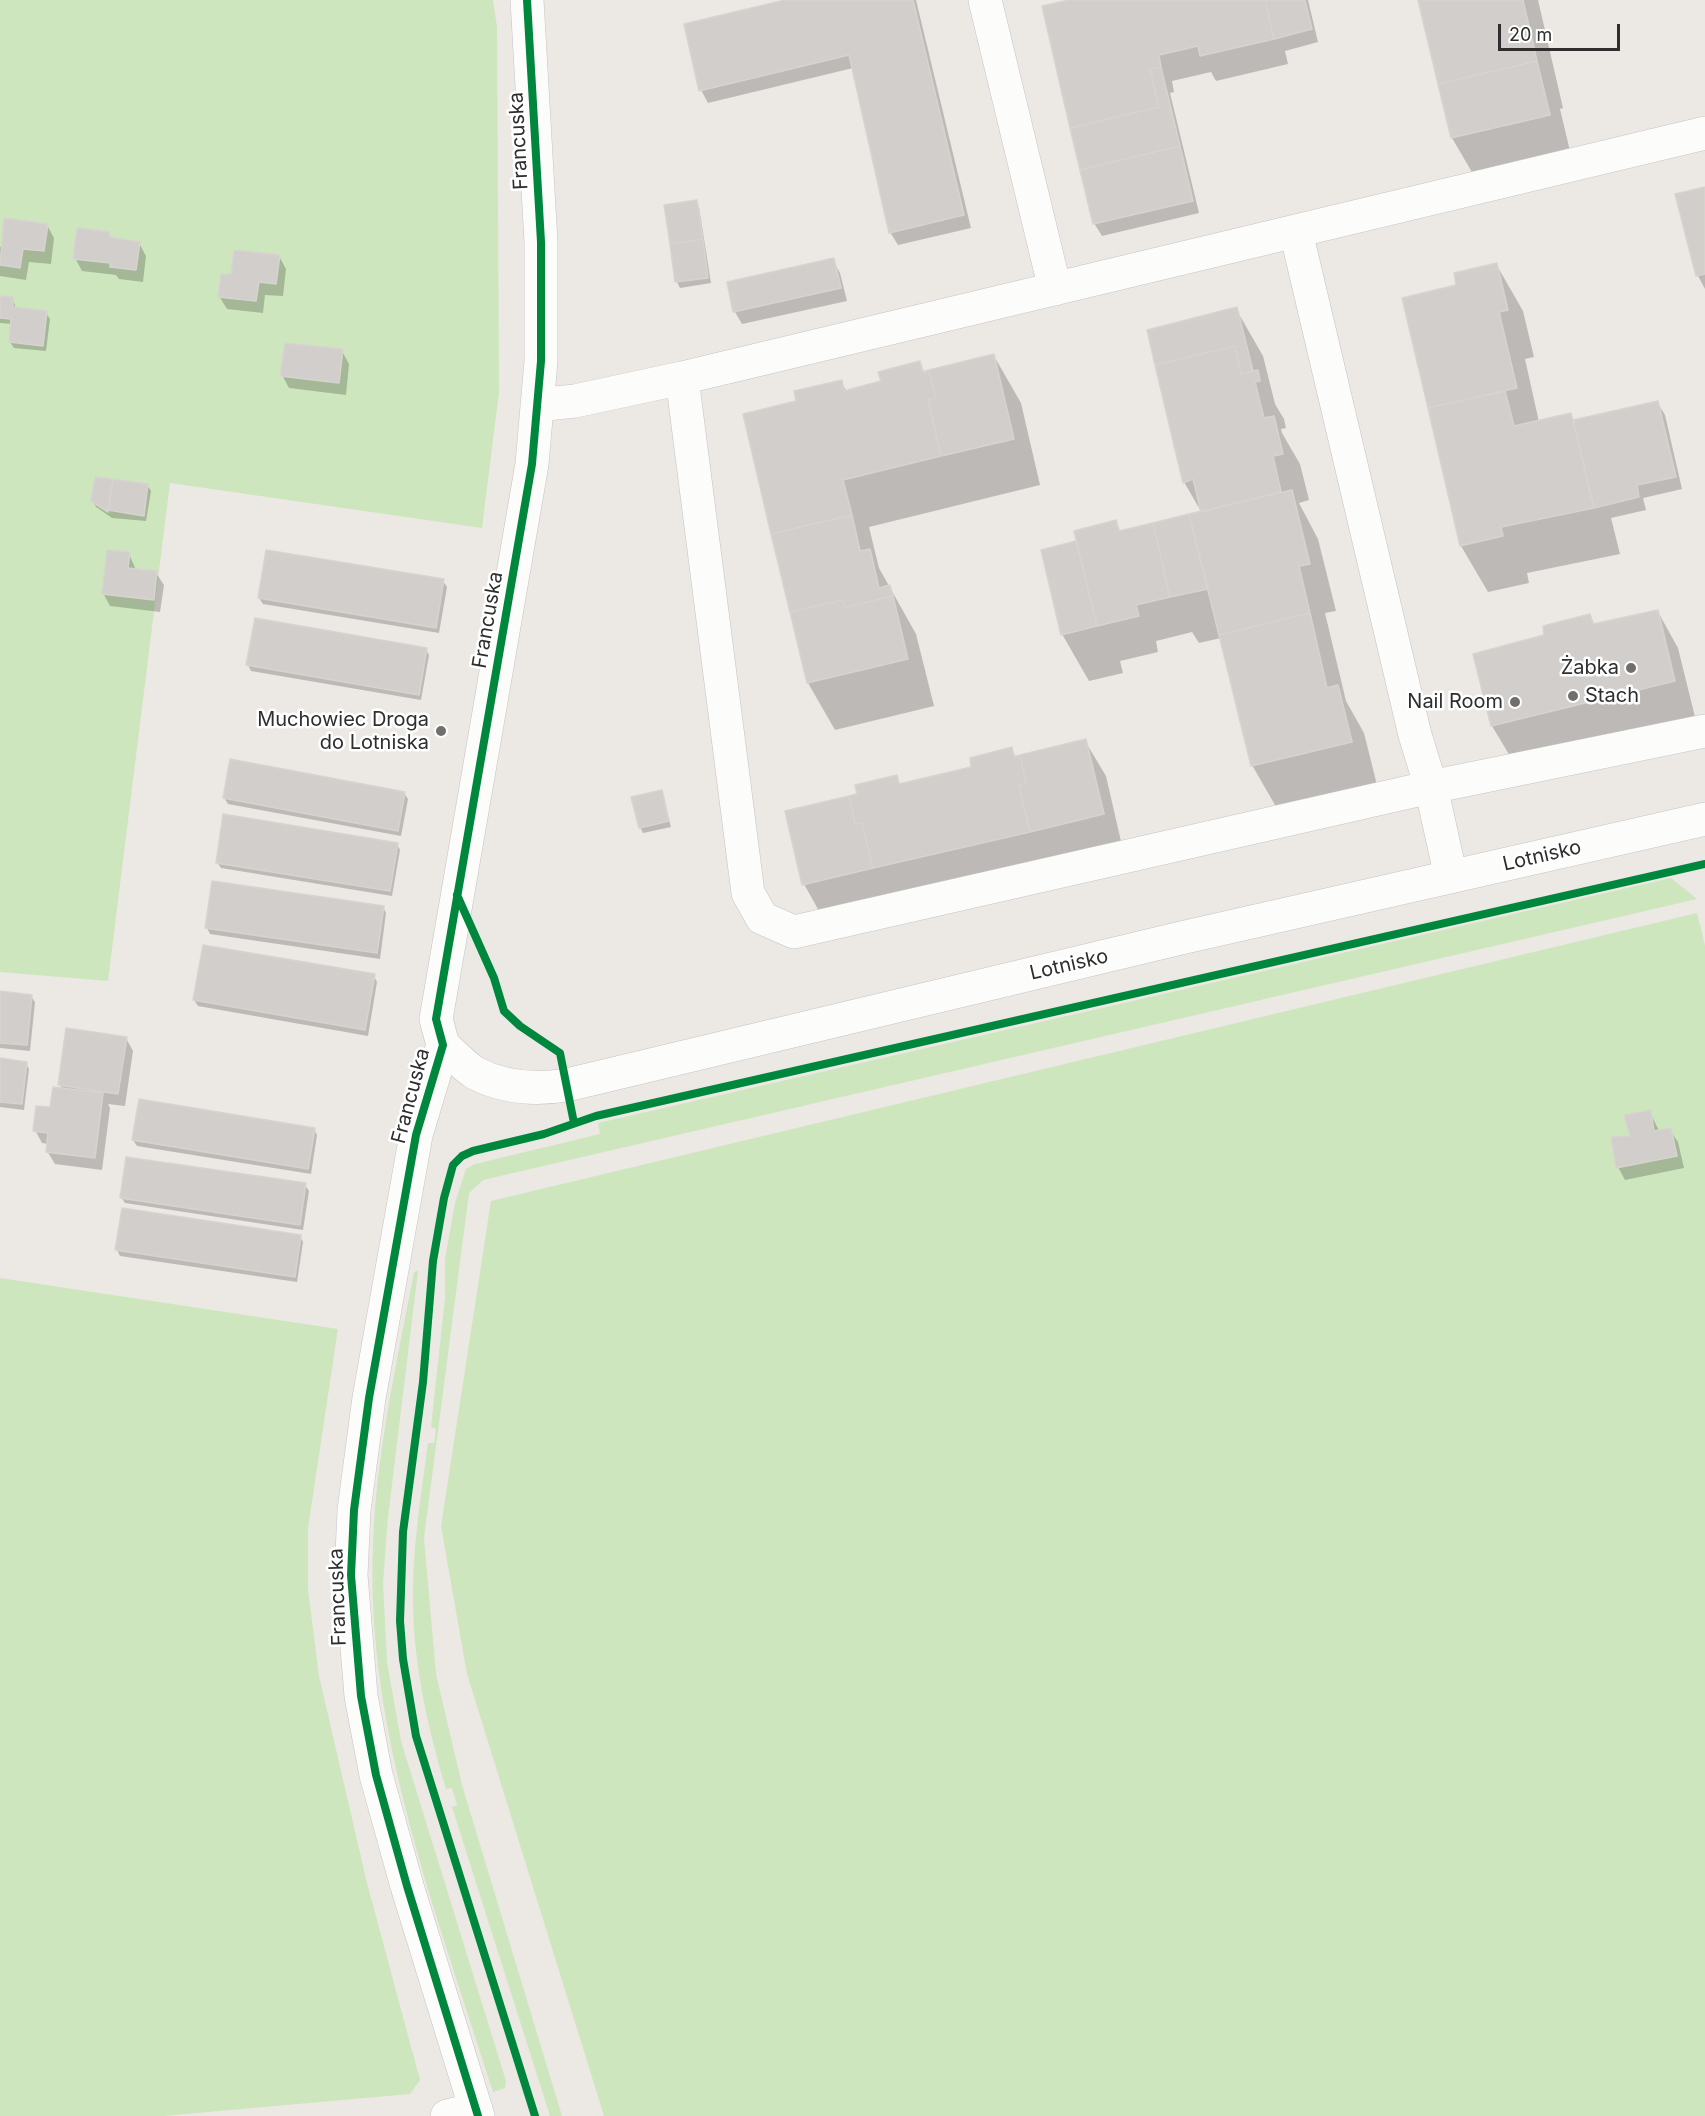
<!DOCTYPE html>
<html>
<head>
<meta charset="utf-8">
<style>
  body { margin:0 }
  #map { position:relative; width:1705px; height:2116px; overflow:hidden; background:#ece8e4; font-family:Inter,sans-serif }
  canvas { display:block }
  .scale { position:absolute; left:1498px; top:24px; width:122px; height:27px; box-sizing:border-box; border:3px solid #2e2e2e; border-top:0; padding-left:8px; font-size:18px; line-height:21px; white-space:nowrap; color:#2e2e2e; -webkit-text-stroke:4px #fff; paint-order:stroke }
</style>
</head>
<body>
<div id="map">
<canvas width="1705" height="2116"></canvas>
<div class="scale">20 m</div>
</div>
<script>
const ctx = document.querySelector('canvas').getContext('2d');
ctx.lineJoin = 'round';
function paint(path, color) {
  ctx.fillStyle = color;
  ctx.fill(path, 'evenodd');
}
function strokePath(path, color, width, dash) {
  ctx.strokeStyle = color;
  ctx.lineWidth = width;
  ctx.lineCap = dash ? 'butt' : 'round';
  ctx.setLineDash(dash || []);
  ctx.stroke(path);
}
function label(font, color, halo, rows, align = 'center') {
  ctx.font = font + ' Inter,sans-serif';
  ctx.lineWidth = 5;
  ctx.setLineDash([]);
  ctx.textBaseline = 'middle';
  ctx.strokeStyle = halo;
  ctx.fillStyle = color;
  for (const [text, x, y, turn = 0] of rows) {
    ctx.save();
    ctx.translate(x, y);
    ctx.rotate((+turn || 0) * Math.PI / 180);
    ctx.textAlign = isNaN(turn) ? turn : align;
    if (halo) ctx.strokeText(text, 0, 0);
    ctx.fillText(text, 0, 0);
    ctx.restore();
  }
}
paint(new Path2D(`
  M0 0H493L497 27 499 392 482 528 170 483 108 981 0 972Z
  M1671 878 1697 899 483 1180 469 1193 424 1538 436 1674 462 1785 562 2116H550L452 1807 457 1805 452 1788 446 1789C428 1729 414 1667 413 1604 412 1550 421 1496 428 1443H434L436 1429 431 1427 445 1298V1259L455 1203 466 1169 475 1164 600 1134 598 1123Z
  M1697 913 1705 945V2116H604L467 1674 441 1526 491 1201Z
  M418 1271 388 1517 383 1583 387 1662 401 1741 506 2081 505 2088 493 2092C438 1916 365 1733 373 1545 376 1453 397 1362 414 1272Z
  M0 1278 338 1329 308 1528V1589L319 1676 367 1883 420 2080 410 2094 163 2116H0Z`), '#cee6be');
paint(new Path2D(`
  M792 0H916L971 228 898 245 890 232 853 68 708 103 701 90Z
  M1075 0H1308L1318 42 1285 51 1288 64 1216 81 1211 72 1172 81 1174 92 1170 93 1199 213 1102 236 1094 223Z
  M1420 0H1538L1563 108 1560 109 1570 151 1473 174 1452 138Z
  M1705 188V289L1698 276 1677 196Z
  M696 202 699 207 711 283 680 288 677 282 665 206Z
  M47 225 54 238 51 264 29 262 26 280 0 276V247Z
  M109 234 112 239 139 243 146 256 143 282 119 279 116 275 82 271 75 258Z
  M279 256 286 269 283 296 265 295 263 313 227 309 219 296 232 276Z
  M833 260 840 273 847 301 742 324 735 312Z
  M1496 264 1523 311 1534 357 1525 359 1539 422 1570 415 1574 422 1657 402 1665 415 1682 489 1643 498 1646 510 1611 518 1620 554 1527 573 1529 583 1488 592 1461 546 1404 299 1458 286Z
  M0 297 13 299 16 309 46 313 50 319 46 351 14 348 10 342 12 324 0 323Z
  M1236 309 1263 356 1275 404 1284 419 1286 428 1281 429 1282 433 1300 464 1309 500 1299 503 1318 539 1336 611 1325 613 1346 701 1364 733 1378 789 1279 812 1252 765 1221 638 1199 643 1192 632 1156 641 1158 652 1120 661 1123 673 1089 681 1062 634 1076 542 1079 549 1115 522 1121 532 1202 513 1184 482Z
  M342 351 349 364 346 395 289 388 282 375Z
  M994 356 1021 403 1040 485 869 527 879 568 916 634 934 706 835 730 808 683 745 415 798 403 841 381 847 392 882 382 919 363 925 373Z
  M147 485 151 491 146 521 112 518 96 507 93 501Z
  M129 554 136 570 156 573 164 585 160 612 110 606 103 593Z
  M443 581 447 587 439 633 263 604 259 598Z
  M1658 612 1678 648 1695 717 1513 761 1492 726 1546 637 1590 616 1595 625Z
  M426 649 429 655 421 700 251 671 248 665Z
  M1085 741 1106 776 1123 850 824 920 804 884 859 795 896 777 901 785 973 768 1011 749 1016 757Z
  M661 792 671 827 643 833 640 827Z
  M404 793 408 799 401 836 228 804 224 798Z
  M397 844 400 850 392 896 221 868 217 862Z
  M383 907 386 913 380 959 210 934 207 928Z
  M374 976 377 982 368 1036 198 1006 194 1000Z
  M0 993 31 996 35 1002 30 1051 0 1048Z
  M126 1038 133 1051 125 1106 108 1104 110 1108 102 1170 55 1164 47 1151 48 1144 42 1143 35 1130 63 1090 60 1085Z
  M0 1060 26 1063 29 1069 24 1110 0 1107Z
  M1650 1112 1659 1131 1670 1130 1678 1142 1684 1168 1625 1180 1618 1167 1632 1137Z
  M314 1129 317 1135 311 1174 137 1146 133 1140Z
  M305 1185 309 1191 303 1230 125 1203 121 1197Z
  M300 1236 303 1242 297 1282 120 1256 117 1250Z`), '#0003');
const building = new Path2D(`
  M785 0H913L964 215 889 233 849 55 699 91 684 24Z
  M1069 0H1265L1274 39 1200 56 1198 46 1159 55 1161 67 1150 69 1159 107 1070 128 1042 6Z
  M1265 0H1305L1312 29 1274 39Z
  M1418 0H1523L1537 61 1438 84Z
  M1537 61 1550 115 1451 138 1438 84Z
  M1161 67 1180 146 1080 170 1070 128 1159 107 1150 69Z
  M1180 146 1193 201 1093 224 1080 170Z
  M1705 187V274L1696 276 1675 194Z
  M697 200 703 239 670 244 664 205Z
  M4 218 48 224 44 251 23 249 20 268 0 265Z
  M77 228 110 232 109 237 140 242 136 270 110 267V263L73 259Z
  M703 239 708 278 675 282 670 244Z
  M234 250 280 255 276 284 259 282 256 301 218 297 221 274H231Z
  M834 258 841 288 733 312 727 282Z
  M1497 263 1508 310 1499 312 1517 388 1428 408 1402 298 1456 285 1454 273Z
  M0 296 13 297V307L47 311 43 346 9 342 11 319 0 318Z
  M1237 307 1253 371 1241 374 1235 346 1155 365 1147 330Z
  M285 343 343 349 339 383 280 376Z
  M1235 346 1241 374 1258 370 1260 381 1255 382 1264 418 1274 416 1283 454 1273 456 1281 492 1201 512 1193 479 1183 483 1155 365Z
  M994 354 1014 439 941 456 928 400 936 398 929 370Z
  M920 361 923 372 929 370 936 398 928 400 941 456 843 480 852 515 771 534 743 414 796 401 794 391 842 380 844 391 881 381 878 372Z
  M1505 391 1514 426 1571 413 1594 508 1501 527 1503 536 1460 546 1428 408Z
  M1658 401 1676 477 1637 485 1639 497 1594 508 1573 420Z
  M95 477 113 479 108 512 91 501Z
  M113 479 148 484 144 516 108 510Z
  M1292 490 1310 564 1299 566 1310 613 1219 635 1189 514Z
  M1189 514 1208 589 1170 597 1153 523Z
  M852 515 860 551 870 549 879 588 890 585 893 596 845 607 843 600 790 612 771 534Z
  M1116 520 1119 531 1153 523 1170 597 1136 605 1139 616 1097 626 1074 531Z
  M1076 541 1097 626 1061 635 1041 550Z
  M107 550 130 552 128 568 157 571 154 600 102 594Z
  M266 550 444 579 436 628 258 598Z
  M893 596 908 659 807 683 790 612 843 600 845 607Z
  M1658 610 1675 681 1491 726 1473 654 1544 635 1543 626 1590 614 1593 624Z
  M1310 613 1327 688 1338 685 1352 742 1251 766 1219 635Z
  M255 618 427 648 419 695 246 665Z
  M1086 739 1104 814 1030 832 1019 785 1026 783 1020 755Z
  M1012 747 1014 757 1020 755 1026 783 1019 785 1030 832 873 868 862 823 855 824 849 796 857 794 855 785 897 775 899 784 971 767 970 758Z
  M230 759 405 792 398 831 223 798Z
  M662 790 669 821 639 828 631 797Z
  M849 796 855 824 862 823 873 868 802 885 785 811Z
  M223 814 398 843 390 891 216 863Z
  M212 881 384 906 377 953 205 928Z
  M203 945 375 974 365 1030 193 1000Z
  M0 991 32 995 27 1045 0 1043Z
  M66 1028 127 1037 118 1094 58 1085Z
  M0 1058 27 1062 22 1104 0 1102Z
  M53 1087 103 1093 95 1158 46 1152 48 1133 33 1131 36 1106 50 1107Z
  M139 1099 315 1128 308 1169 132 1140Z
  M1651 1110 1654 1131 1671 1128 1677 1156 1616 1168 1611 1137 1630 1136 1624 1115Z
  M126 1157 306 1183 300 1225 120 1198Z
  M122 1208 301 1235 295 1277 115 1250Z`);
paint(building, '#d1cecb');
strokePath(building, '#d7d4d0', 1.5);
const minor = new Path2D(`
  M985 0 1055 289
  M1296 232 1415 735 1431 787 1705 731
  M682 378 748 893 762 918 794 932 1431 787 1451 877
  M537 405 575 401 682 378 1705 133
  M443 1045C453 1054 464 1066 475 1073 504 1088 536 1090 567 1085L1181 938 1705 819
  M447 2116 476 2109
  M478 2116 407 1886 376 1775 361 1696 351 1575 354 1510 369 1398 416 1135 443 1045 436 1019 532 464 541 361V242L527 0`);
strokePath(minor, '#c5c4c5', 34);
strokePath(minor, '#fcfcfb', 33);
strokePath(new Path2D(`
  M457 895 494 978 504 1011 520 1026 560 1053 574 1123
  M478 2116 407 1886 376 1775 361 1696 351 1575 354 1510 369 1398 416 1135 443 1045 436 1019 532 464 541 361V242L527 0
  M535 2116 416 1736 403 1659 400 1621 403 1532 423 1382 433 1261 444 1198 453 1165 462 1156 473 1151 544 1134 596 1116 1705 864`), '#00873e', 8);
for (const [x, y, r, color] of [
  [1631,668,6,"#706f6e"],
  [1573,696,6,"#706f6e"],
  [1515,702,6,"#706f6e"],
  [441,731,6,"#706f6e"]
]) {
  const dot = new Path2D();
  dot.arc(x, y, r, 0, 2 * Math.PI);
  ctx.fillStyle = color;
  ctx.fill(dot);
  strokePath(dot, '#fff', 2);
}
label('20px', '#2e2e2e', '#fff', [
  ["Francuska",519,141,-93],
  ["Francuska",488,620,-80],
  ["Lotnisko",1542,856,-13],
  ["Lotnisko",1069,965,-13],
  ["Francuska",411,1096,-75],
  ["Francuska",338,1597,-92]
]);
label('20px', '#2e2e2e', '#fff', [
  ["Żabka",1619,668],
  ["Stach",1585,696,"left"],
  ["Nail Room",1503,702],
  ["Muchowiec Droga",429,720],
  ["do Lotniska",429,743]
], 'right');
</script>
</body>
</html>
